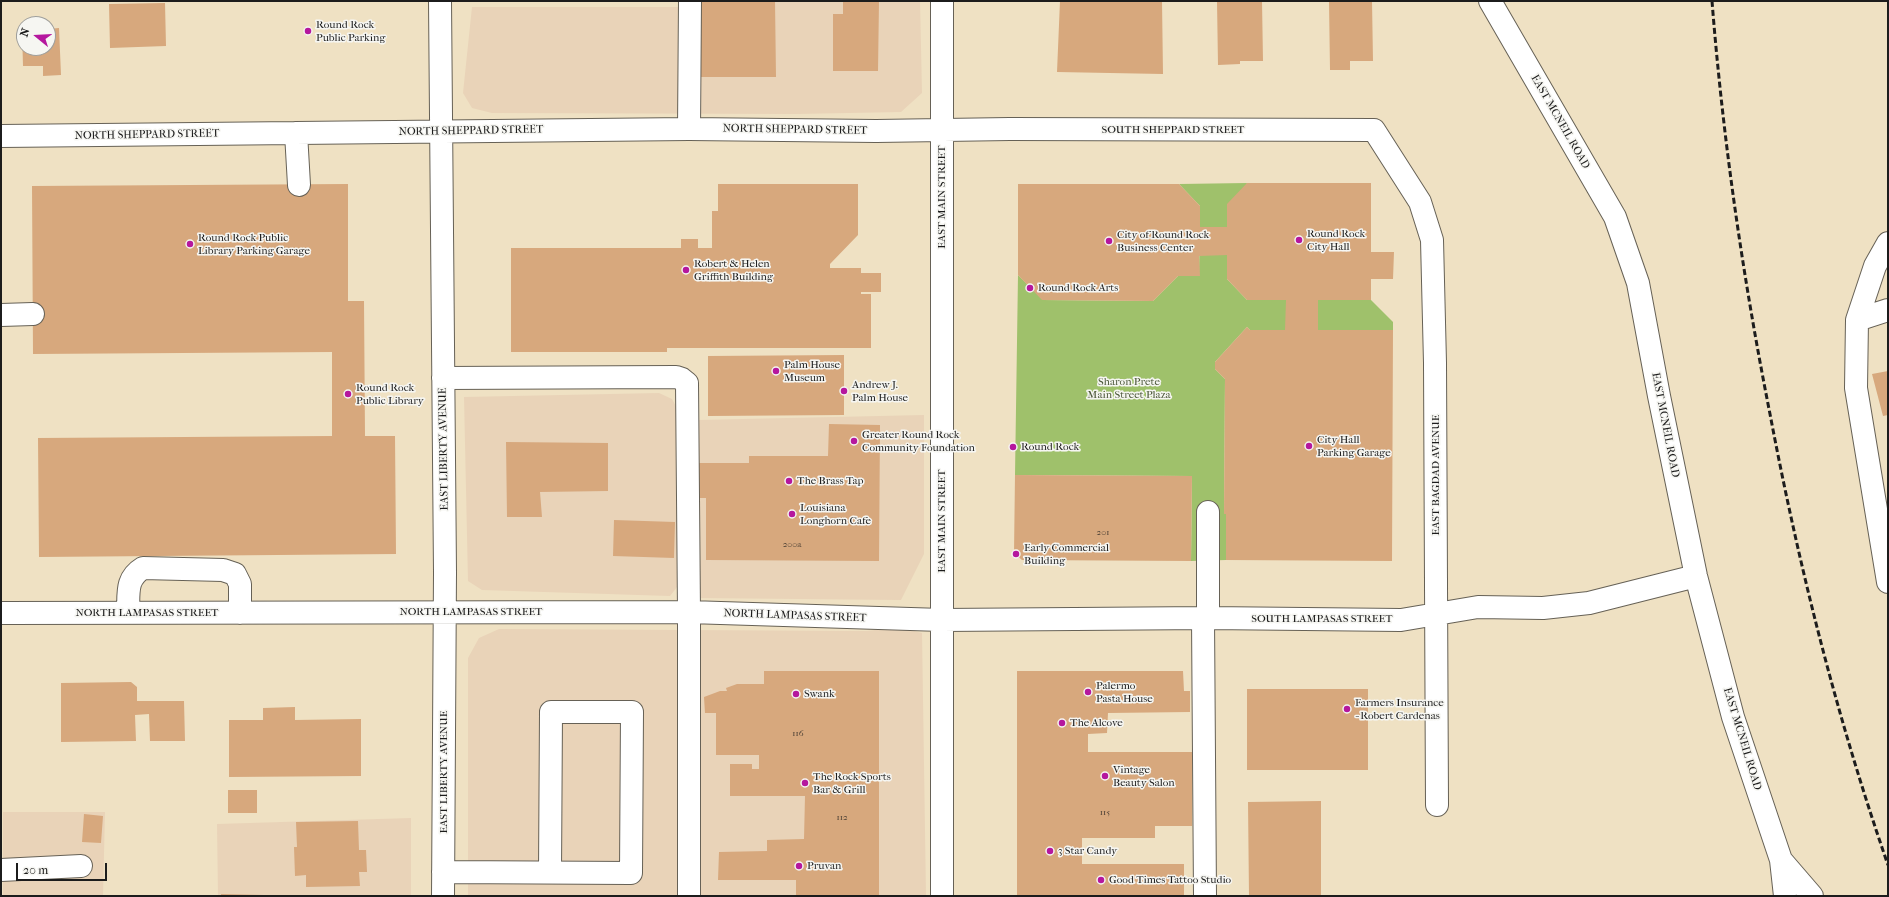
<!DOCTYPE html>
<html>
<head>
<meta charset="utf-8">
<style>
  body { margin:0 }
  #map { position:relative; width:1889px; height:897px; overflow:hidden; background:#efe1c3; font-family:"IM FELL French Canon",serif }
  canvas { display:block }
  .frame { position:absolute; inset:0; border:2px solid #1c1c1c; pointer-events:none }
  .north { position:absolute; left:16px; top:16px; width:40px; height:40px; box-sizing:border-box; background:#f6f6f2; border:1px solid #9f9f9c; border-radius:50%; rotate:288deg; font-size:11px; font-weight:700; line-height:16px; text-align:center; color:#1c1c1c }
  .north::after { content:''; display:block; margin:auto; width:14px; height:18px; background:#b5179e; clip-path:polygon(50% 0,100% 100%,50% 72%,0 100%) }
  .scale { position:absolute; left:16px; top:863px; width:91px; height:18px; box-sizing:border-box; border:2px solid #1c1c1c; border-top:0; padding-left:5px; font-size:12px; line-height:14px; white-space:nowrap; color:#1c1c1c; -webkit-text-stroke:3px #f6f6f2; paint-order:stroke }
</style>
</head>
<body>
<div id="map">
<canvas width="1889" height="897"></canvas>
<div class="frame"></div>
<div class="north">N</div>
<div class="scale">20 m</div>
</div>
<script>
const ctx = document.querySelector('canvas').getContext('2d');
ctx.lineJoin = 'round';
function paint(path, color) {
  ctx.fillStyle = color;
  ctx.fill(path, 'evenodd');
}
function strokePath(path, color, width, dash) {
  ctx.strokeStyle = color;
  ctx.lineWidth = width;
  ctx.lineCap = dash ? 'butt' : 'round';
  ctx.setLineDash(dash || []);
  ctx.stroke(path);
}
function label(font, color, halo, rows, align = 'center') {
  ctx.font = font + ' "IM FELL French Canon",serif';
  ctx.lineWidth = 3;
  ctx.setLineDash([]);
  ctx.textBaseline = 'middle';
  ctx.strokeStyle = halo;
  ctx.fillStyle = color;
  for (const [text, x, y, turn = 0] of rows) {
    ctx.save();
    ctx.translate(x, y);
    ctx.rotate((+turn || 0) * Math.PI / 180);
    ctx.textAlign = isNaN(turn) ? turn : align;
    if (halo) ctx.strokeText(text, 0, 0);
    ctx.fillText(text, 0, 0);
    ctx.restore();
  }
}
paint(new Path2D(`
  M698 1H920L922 93 901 112 796 114 492 113 472 108 463 93 472 7H697Z
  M659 393 672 399 679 412 681 582 670 596 482 590 468 581 464 397Z
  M924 415V554L901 600 695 598 698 420Z
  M899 627 922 633 926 896H468V658L479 638 499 629 867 631Z
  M3 812H105L103 896H3Z
  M411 818V896H218L217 824Z`), '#e9d3b8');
paint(new Path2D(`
  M1247 183 1227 255V279L1247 300H1371L1393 322V330H1250L1247 327 1215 362V369L1225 379 1224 513 1226 514V560L1191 561 1192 476 1015 475 1018 275 1043 300 1153 301 1178 276H1199L1200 206 1179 184Z`), '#9fc16b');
paint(new Path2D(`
  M699 1H775L776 77H699Z
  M843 1H879L878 71H833V14H843Z
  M1060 1H1162L1163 74 1057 72Z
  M1217 1H1262L1263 61H1240V64L1218 65Z
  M1329 1H1372L1373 61H1350V70H1330Z
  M165 3 166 46 110 48 109 4Z
  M59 28 61 75 43 76V66H23L22 30H24V48H48V29Z
  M1247 183H1371V252H1394L1393 279H1371V300H1318V330H1393L1392 561 1226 560V514H1224L1225 379 1215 369V362L1247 327 1250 330H1285L1286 300H1247L1227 279V255L1199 256 1200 276H1178L1153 301 1042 300 1018 275V184H1179L1200 206V227H1227V204Z
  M348 184V301H364L365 436H395L396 554 39 557 38 438 332 436V352L33 354 32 186Z
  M718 184H858V235L830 264V268H861V273H881V292H861V294H871V348H667V352H511V248H681V239H698V248H712V211H718Z
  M844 355V415L708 416V356Z
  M1888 371V415L1883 416 1872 374Z
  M829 424 880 425 879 561 706 560V498H699V463H749V456H828Z
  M506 442 608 443V491L540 492 542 517H507Z
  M1015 475 1192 476 1191 561 1022 560 1014 553Z
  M614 520 675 522 674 558 613 556Z
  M764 671H879V896H796V880H718L719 852 767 851V840L804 839 805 796H730V764H752V769H759V755H716V713H705L704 697 720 691H727L726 688 737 684H764Z
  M1017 671H1183L1184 691H1190V712L1108 713 1107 733 1088 734V752H1192V826H1155V838H1082V864H1184V896H1017Z
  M131 682 137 687V701H184L185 741H150L149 714 135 715 136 741 61 742V683Z
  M1247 689H1368V770H1247Z
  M295 707V720L361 719V776L229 777V720H263V708Z
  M228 790H257V813H228Z
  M1321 801V896H1249L1248 802Z
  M84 814 103 816 101 843 82 842Z
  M358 821 359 850H366L367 872H359L360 886 306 887V875L295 876 294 847H297L296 822Z
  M221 894 264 895V896H221Z`), '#d7a87d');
const minor = new Path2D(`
  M440 1 445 572 443 896
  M942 1V896
  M1490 1 1615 217 1638 283 1659 396 1696 576 1733 717 1781 860 1785 896
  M689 129 690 1
  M296 133 299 185
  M1 136 689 129 876 131 1010 129 1374 130 1420 202 1432 240 1435 363 1437 805
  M1888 243 1875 266 1857 320 1856 388 1888 582
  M1 315 33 314
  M1857 320 1888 310
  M443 378 676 377 682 379 687 383 689 612V896
  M1 613 689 612 942 620 1208 618 1401 620 1478 607 1543 608 1589 603 1696 576
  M128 613C129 594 125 579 143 568L223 570 235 574 240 584V613
  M1203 618 1205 896
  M1208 618V512
  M1781 860 1812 896
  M1 870 81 866
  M443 872 631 873 632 712H551L550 872`);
strokePath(minor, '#666156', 24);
strokePath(minor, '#fff', 22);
strokePath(new Path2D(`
  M1712 1C1723 140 1743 278 1770 414 1799 567 1837 718 1888 865`), '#1c1c1c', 3, [6, 3]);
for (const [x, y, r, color] of [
  [308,31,4,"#b5179e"],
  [1299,240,4,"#b5179e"],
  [1109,241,4,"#b5179e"],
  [190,244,4,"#b5179e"],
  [686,270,4,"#b5179e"],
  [1030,288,4,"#b5179e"],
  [776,371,4,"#b5179e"],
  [844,391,4,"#b5179e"],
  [348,394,4,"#b5179e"],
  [854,441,4,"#b5179e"],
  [1309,446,4,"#b5179e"],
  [1013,447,4,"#b5179e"],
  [789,481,4,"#b5179e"],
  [792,514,4,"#b5179e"],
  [1016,554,4,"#b5179e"],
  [1088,692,4,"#b5179e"],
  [796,694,4,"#b5179e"],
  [1347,709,4,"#b5179e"],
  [1062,723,4,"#b5179e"],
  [1105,776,4,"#b5179e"],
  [805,783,4,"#b5179e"],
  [1050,851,4,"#b5179e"],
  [799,866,4,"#b5179e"],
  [1101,880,4,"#b5179e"]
]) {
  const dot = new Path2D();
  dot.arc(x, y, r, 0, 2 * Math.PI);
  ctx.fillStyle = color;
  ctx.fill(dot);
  strokePath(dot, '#f6f6f2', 1.5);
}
label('9px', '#4b3f34', null, [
  ["201",1103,533],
  ["200a",792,545],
  ["116",798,734],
  ["115",1105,813],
  ["112",842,818]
]);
label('11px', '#1c1c1c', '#f6f6f2', [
  ["Round Rock",316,25],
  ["Public Parking",316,38],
  ["Round Rock",1307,234],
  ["City Hall",1307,247],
  ["City of Round Rock",1117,235],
  ["Business Center",1117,248],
  ["Round Rock Public",198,238],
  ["Library Parking Garage",198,251],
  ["Robert & Helen",694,264],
  ["Griffith Building",694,277],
  ["Round Rock Arts",1038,288],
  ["Palm House",784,365],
  ["Museum",784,378],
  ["Andrew J.",852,385],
  ["Palm House",852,398],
  ["Round Rock",356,388],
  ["Public Library",356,401],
  ["Greater Round Rock",862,435],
  ["Community Foundation",862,448],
  ["City Hall",1317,440],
  ["Parking Garage",1317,453],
  ["Round Rock",1021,447],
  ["The Brass Tap",797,481],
  ["Louisiana",800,508],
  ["Longhorn Cafe",800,521],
  ["Early Commercial",1024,548],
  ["Building",1024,561],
  ["Palermo",1096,686],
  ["Pasta House",1096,699],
  ["Swank",804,694],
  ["Farmers Insurance",1355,703],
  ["- Robert Cardenas",1355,716],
  ["The Alcove",1070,723],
  ["Vintage",1113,770],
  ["Beauty Salon",1113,783],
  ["The Rock Sports",813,777],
  ["Bar & Grill",813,790],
  ["3 Star Candy",1058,851],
  ["Pruvan",807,866],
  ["Good Times Tattoo Studio",1109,880]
], 'left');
label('11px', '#1c1c1c', '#f6f6f2', [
  ["EAST MCNEIL ROAD",1560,122,60],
  ["NORTH SHEPPARD STREET",795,130,1],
  ["SOUTH SHEPPARD STREET",1173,130],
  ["NORTH SHEPPARD STREET",471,131,-1],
  ["NORTH SHEPPARD STREET",147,135,-1],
  ["EAST MAIN STREET",942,197,-90],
  ["EAST MCNEIL ROAD",1665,425,79],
  ["EAST LIBERTY AVENUE",444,449,-91],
  ["EAST BAGDAD AVENUE",1436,475,-90],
  ["EAST MAIN STREET",942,521,-90],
  ["NORTH LAMPASAS STREET",471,612],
  ["NORTH LAMPASAS STREET",147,613],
  ["NORTH LAMPASAS STREET",795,616,2],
  ["SOUTH LAMPASAS STREET",1322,619],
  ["EAST MCNEIL ROAD",1742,739,73],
  ["EAST LIBERTY AVENUE",444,772,-90]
]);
label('11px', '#4a5638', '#f6f6f2', [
  ["Sharon Prete",1129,382],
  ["Main Street Plaza",1129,395]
]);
</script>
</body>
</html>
